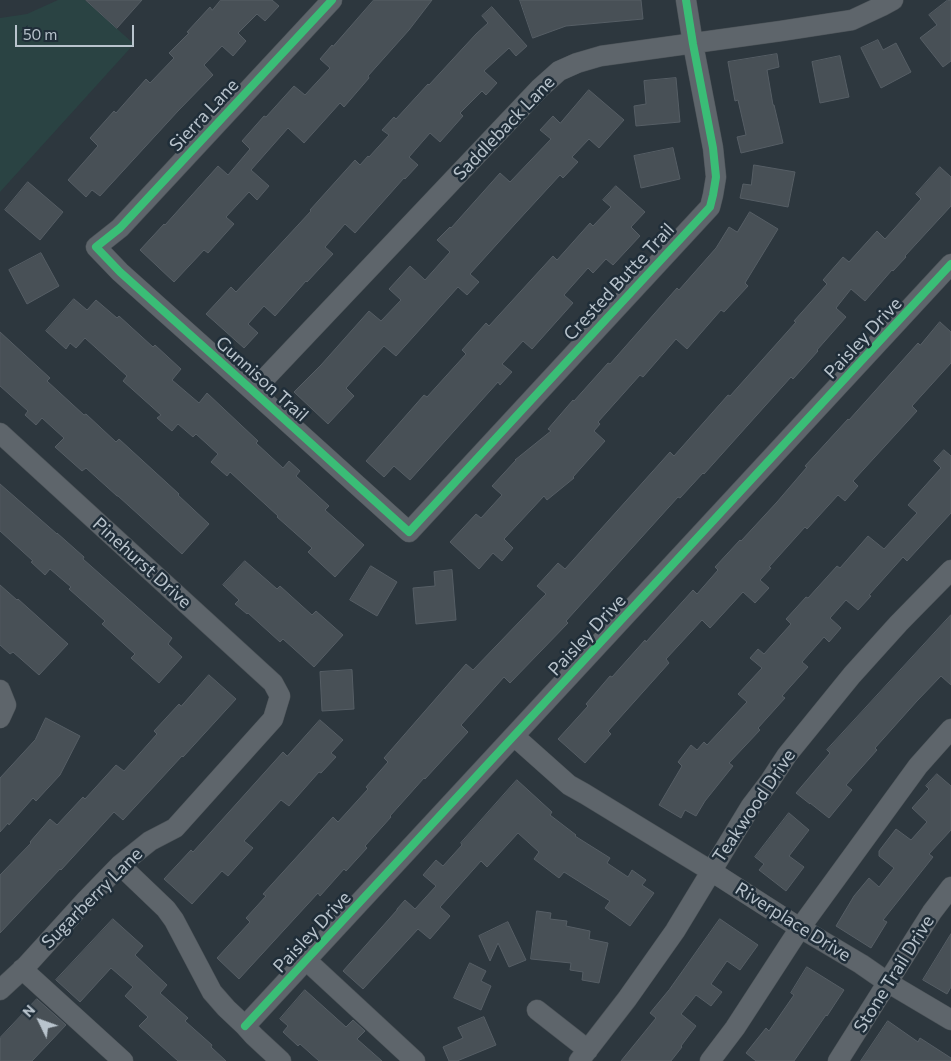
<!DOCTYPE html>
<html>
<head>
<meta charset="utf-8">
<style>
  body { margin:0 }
  #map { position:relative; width:951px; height:1061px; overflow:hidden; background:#2d373e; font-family:Commissioner,sans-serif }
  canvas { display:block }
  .north { position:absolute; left:15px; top:996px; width:50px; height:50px; -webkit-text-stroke:4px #202e39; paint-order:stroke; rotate:312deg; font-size:14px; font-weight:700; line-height:20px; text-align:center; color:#b9c4cd }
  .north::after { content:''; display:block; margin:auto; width:18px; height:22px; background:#b9c4cd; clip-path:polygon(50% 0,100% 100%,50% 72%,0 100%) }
  .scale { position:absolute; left:15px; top:25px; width:119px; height:22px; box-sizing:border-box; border:2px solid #b9c4cd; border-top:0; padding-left:6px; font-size:15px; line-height:18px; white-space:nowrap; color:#b9c4cd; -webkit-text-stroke:4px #202e39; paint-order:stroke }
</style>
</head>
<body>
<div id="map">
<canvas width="951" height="1061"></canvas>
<div class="north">N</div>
<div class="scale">50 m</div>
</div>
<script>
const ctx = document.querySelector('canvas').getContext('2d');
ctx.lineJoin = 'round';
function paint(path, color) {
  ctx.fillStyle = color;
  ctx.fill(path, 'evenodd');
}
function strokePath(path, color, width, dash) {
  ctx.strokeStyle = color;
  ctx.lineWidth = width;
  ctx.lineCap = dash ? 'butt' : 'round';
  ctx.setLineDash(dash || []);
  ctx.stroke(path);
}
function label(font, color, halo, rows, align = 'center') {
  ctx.font = font + ' Commissioner,sans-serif';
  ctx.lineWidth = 5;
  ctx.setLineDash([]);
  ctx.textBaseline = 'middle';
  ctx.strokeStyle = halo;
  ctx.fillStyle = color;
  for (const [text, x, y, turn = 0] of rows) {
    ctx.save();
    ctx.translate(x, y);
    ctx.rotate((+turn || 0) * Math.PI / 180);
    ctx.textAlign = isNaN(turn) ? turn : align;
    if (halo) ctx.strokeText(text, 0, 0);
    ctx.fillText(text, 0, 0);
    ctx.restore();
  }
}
paint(new Path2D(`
  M58 0H85L134 44 0 192V18L27 14Z`), '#2a4343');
const building = new Path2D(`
  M86 0H142L117 28Z
  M221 0H272L279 6 265 21 257 14 238 33 246 41 233 56 222 46 204 65 213 75 178 111 100 196 92 190 86 197 68 180 98 146 90 138 114 111 116 113 146 79 150 83 174 58 169 53 189 33 187 32 210 7 212 10Z
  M374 0H432L409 30 368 76 369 78 344 107 340 103 304 143 288 128 251 170 269 186 257 200 249 192 226 217 234 224 208 253 204 250 174 282 140 250 164 224 165 225 218 166 228 175 250 149 242 141 264 116 266 117 294 86 305 95 330 68 320 59 332 45 333 46Z
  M520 0H641L643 19 566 26 533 38Z
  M948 0H951V61L943 67 920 38 937 25 929 15Z
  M492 7 527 46 516 56 509 48 484 71 497 83 486 95 482 91 460 113 463 116 440 142 430 133 409 157 418 165 405 179 404 178 355 233 345 224 325 247 333 254 307 282 306 281 275 316 264 306 248 324 258 333 244 348 206 314 231 287 236 292 311 211 310 210 355 160 360 165 368 156 369 157 389 135 382 130 394 117 396 119 428 84 429 85 476 34 488 23 482 16Z
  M878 40 883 50 896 43 911 72 881 88 861 48Z
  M777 54 779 67 767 70 773 105H774L783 143 741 153 737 137 746 135 738 100 735 101 728 62Z
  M840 56 849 97 820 103 812 62Z
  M676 78 680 122 636 126 634 106 646 104 644 81Z
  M589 90 624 120 599 148 589 139 572 157 578 162 563 178 560 175 515 224 470 274 479 282 467 295 458 287 396 356 384 346 346 388 354 396 328 424 294 392 321 365 369 311 381 321 401 300 389 289 410 266 425 280 450 252 437 240 450 227 451 228 500 173 510 182 551 139 540 130 553 116 560 123Z
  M673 148 680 179 641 188 634 156Z
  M754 165 795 172 788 207 740 198 743 184 751 185Z
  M940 167 951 177V206L905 256 906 257 893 271 892 270 865 301 851 289 836 308 846 317 817 350 818 351 793 379 791 377 704 474 703 473 680 498 678 497 566 621 568 623 510 683 504 677 461 725 468 732 425 779 424 778 390 816 391 817 365 846 367 848 346 871 344 869 320 896 318 893 239 979 217 958 250 922 246 918 266 896 263 894 333 817 338 822 368 789 366 787 388 762 384 758 466 664 473 670 546 594 537 586 558 563 565 569 670 452 674 456 728 395 730 396 796 322 794 321 827 284 823 280 843 257 849 262 877 231 885 239 921 199 916 194Z
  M28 182 63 212 40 240 5 210Z
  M616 186 645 212 631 227 640 236 613 265 606 259 593 273 588 268 564 295 573 303 532 349 523 341 502 364 512 372 500 385 498 382 410 480 394 466 384 477 366 461 424 395 427 397 466 354 462 350 486 323 489 326 553 256 557 260 590 223 593 226 611 207 603 200Z
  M750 212 778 229 745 283 748 286 724 312 721 310 687 349 676 339 643 377 640 375 598 422 600 424 594 431 605 441 573 477 574 478 547 500 544 496 504 539 513 548 502 561 493 553 479 569 450 542 476 514 481 518 502 495 492 486 516 460H515L551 431 548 429 573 400 574 401 608 363 610 364 677 288 679 290 716 248 729 227 737 232Z
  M41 253 59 286 27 304 9 270Z
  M74 299 87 310 96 300 117 318 119 316 153 347 155 345 181 369 172 380 199 403 207 393 258 441 256 443 283 468 289 461 300 471 296 476 329 506 325 510 364 545 335 577 308 552 312 548 277 517 278 516 230 472 227 476 211 462 218 454 196 434 193 437 178 424 172 431 157 418 161 415 123 381 127 376 85 338 76 348 70 343 66 349 46 331Z
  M940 322 951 332V363L912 406 917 411 853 481 858 486 845 501 838 495 807 529 805 527 769 567 771 568 760 580 769 588 755 603 743 592 710 628 702 620 666 659 669 663 608 731 611 734 585 763 558 739 588 706 586 704 610 676 612 677 645 640 646 642 693 590 697 594 718 570 715 567 740 540 741 541 777 502 807 467 805 466 848 419 849 420 918 343 920 345Z
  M0 332 50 378 47 381 84 415 86 414 116 442 119 439 179 494 178 495 209 524 182 554 118 496H117L86 468 82 471 55 447 64 438 42 418 36 425 25 415 28 411 0 386Z
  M944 450 951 456V513L907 561 903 557 869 595 871 596 858 610 846 600 830 618 841 628 829 642 824 637 802 662 808 667 782 696 785 698 758 728 760 730 729 763 733 766 705 801 696 816 685 810 681 818 659 805 682 766 678 762 691 745 697 750 704 742 707 745 747 702 738 694 762 668 750 658 758 649 764 654 791 624 786 619 806 597 808 598 837 566 840 568 868 536 884 549 917 513 908 505 941 468 934 461Z
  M0 484 57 534V533L84 557 83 559 172 638 168 644 182 657 159 683 131 658 135 654 102 624 105 621 69 589 71 587 50 569 45 575 31 562 33 561 0 531Z
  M245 561 277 589 280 586 312 615 316 611 343 635 314 667 283 639 280 642 248 613 247 614 235 604 239 600 223 585Z
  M371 566 397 582 377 616 350 600Z
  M452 570 456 620 416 624 413 588 435 586 434 572Z
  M0 585 17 600 18 599 68 644 39 675 13 652 10 654 0 645Z
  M951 615V685L941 676 917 701 875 748 877 750 846 785 852 790 829 818 810 803V804L796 793 830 753 827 750Z
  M352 670 354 709 322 711 320 672Z
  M209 675 236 699 183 757 182 756 123 820 114 812 61 870 60 869 0 933V875L31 843 30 842 50 819 57 825 83 797 85 799 116 765 124 771 157 734 154 731 179 704 181 706Z
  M46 718 80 736 60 775 36 801 33 798 9 825 8 823 0 832V778L35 740Z
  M320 720 343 740 331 753 336 757 321 773 319 772 289 806 281 800 244 841 253 848 228 876 222 871 192 904 164 879 191 850 193 852 283 752 287 756Z
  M937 774 951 786V830L929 854 933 857 883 920 887 922 871 948 836 926 854 896 869 878 879 887 894 868 879 856V851L896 829 911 840 927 822 912 808 929 789 926 786Z
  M517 780 552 812 550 815 576 835 575 836 610 858 607 863 628 877 632 870 646 880 642 885 654 893 630 926 605 908 610 901 564 872 559 878 534 859 539 852 518 833 487 867 481 861 440 907 450 916 430 939 418 929 363 989 343 971 397 910V909L405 900 415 909 436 886 423 875 436 860 443 866 462 845 461 843Z
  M789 813 809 830 789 856 804 867 786 891 759 870 764 864 755 857Z
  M537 911 551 913 550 919 567 921 566 926 590 931 589 939 608 943 599 983 582 980 583 972 570 970 571 963 531 959Z
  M113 919 143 946 135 955 167 985 160 993 188 1018 185 1021 212 1045 211 1047 226 1061H178L139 1026 148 1017 125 996 133 987 111 968 80 1002 56 980Z
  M720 919 758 945 740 970 727 961 711 984 722 992 711 1006 696 995 681 1014 696 1026 681 1046 682 1047 671 1061H621L656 1018 650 1013 669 990Z
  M508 922 526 960 509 967 498 943 490 961 479 936Z
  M951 934V987L947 994 923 980Z
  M470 963 486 971 481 981 491 986 481 1010 454 998Z
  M807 967 844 990 827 1016 826 1015 794 1061H756L746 1053 766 1028 769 1031 794 995 791 993Z
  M305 990 346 1027 353 1020 365 1031 357 1039 382 1061H319L300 1044 298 1046 283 1032 288 1026 280 1019Z
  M37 999 66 1025 32 1061H0V1038Z
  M484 1017 496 1045 457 1061H449L443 1047 463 1038 458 1028Z
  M888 1021 918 1042 920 1038 951 1058V1061H861Z`);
paint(building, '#485056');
strokePath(building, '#565e65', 1);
const minor = new Path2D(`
  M332 0 120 228 96 247 120 272 253 391 409 532 710 207 713 195 716 177 713 148 693 44 686 0
  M253 391 540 88 559 71 577 63 601 56 781 31 852 20 882 6 893 0
  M0 433 273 683 280 696 273 719 175 828 150 841 120 865 86 900 26 966 0 990
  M0 690 6 705 0 718
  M514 736 569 785 585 794 711 871 792 923 861 964 887 982 951 1020
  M120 865 166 909 174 920 212 992 226 1008 245 1026 254 1036 281 1061
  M306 960 415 1061
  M22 969 123 1061
  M537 1010 588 1050
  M245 1026 951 264
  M579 1061 627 999 675 931 751 806 770 781 787 755 852 675 899 623 951 570
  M710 1061 735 1028 800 928 918 766 951 729
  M838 1061 932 912 951 887`);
strokePath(minor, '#4c5358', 21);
strokePath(minor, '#5e656b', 20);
strokePath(new Path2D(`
  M332 0 120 228 96 247 120 272 253 391 409 532 710 207 713 195 716 177 713 148 693 44 686 0
  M245 1026 951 264`), '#3abd76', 8);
label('18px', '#b9c4cd', '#202e39', [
  ["Sierra Lane",204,115,-47],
  ["Saddleback Lane",504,128,-46],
  ["Crested Butte Trail",619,282,-47],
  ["Paisley Drive",863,338,-47],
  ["Gunnison Trail",262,379,42],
  ["Pinehurst Drive",142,563,42],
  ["Paisley Drive",587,635,-47],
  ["Teakwood Drive",754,806,-56],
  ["Sugarberry Lane",92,898,-45],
  ["Riverplace Drive",793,922,32],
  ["Paisley Drive",312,932,-47],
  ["Stone Trail Drive",894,974,-58]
]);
</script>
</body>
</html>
